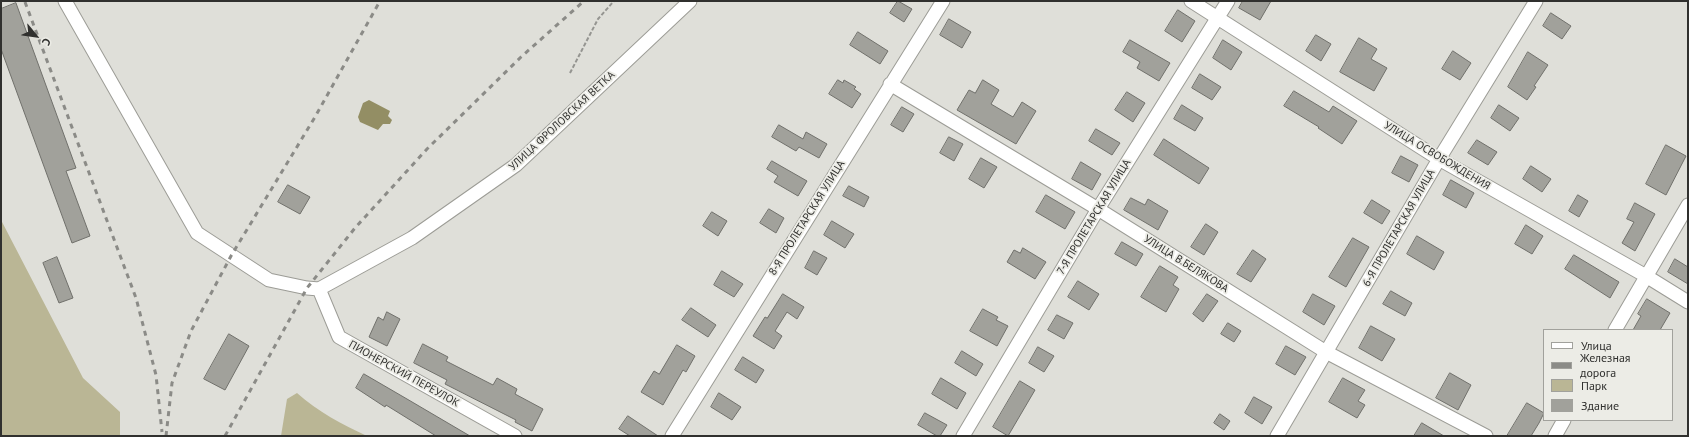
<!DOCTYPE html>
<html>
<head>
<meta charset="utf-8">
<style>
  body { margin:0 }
  #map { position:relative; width:1689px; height:437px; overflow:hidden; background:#dfdfd9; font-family:"PT Sans",sans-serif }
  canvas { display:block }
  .frame { position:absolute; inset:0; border:2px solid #30302e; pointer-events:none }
  .legend { position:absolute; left:1543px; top:329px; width:130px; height:92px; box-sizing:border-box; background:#ecece6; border:1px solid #a1a19c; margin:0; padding:5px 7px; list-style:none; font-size:12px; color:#30302e }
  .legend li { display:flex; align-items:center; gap:8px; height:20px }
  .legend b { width:20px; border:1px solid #a1a19c }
  .north { position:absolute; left:16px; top:16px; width:40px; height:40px; -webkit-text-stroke:3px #ecece6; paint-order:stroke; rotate:119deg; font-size:11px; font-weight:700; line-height:16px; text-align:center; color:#30302e }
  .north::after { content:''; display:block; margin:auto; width:14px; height:18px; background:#30302e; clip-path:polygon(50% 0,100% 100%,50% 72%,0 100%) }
</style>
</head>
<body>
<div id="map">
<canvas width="1689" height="437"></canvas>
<div class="frame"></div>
<ul class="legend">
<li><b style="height:5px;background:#fff"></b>Улица</li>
<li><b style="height:5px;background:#8b8b87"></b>Железная дорога</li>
<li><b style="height:11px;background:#bab695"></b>Парк</li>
<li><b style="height:11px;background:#a1a19b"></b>Здание</li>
</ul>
<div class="north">С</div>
</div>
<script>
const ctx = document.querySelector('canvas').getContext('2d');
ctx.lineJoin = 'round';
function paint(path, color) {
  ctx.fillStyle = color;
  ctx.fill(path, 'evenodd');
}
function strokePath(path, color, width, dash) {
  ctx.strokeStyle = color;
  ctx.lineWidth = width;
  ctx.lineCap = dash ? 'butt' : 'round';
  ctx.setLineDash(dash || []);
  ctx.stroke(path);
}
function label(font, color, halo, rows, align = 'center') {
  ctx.font = font + ' "PT Sans",sans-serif';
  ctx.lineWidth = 3.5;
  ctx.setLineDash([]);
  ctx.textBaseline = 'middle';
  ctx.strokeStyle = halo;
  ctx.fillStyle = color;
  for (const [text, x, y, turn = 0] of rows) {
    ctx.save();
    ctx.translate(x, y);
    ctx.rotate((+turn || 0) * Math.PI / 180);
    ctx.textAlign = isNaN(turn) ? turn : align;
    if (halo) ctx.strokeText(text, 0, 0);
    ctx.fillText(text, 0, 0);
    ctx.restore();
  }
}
paint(new Path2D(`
  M1 220 83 378 120 412V436H1Z
  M297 393C318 412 342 424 367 436H281L287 399Z`), '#bab695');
paint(new Path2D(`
  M369 100 390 111 388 116 392 120 390 124H383L378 130 360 122 358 117 363 103Z`), '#938e64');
const building = new Path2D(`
  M898 1 912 9 904 22 890 13Z
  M1243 1H1271L1260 20 1239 8Z
  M16 3 76 168 66 171 90 236 72 243 1 49V9Z
  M1178 10 1195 21 1182 42 1165 31Z
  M1551 13 1571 26 1562 39 1543 26Z
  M949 19 971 32 962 48 940 35Z
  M858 32 888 51 880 64 850 45Z
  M1316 35 1331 44 1321 61 1306 51Z
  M1359 38 1377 49 1371 59 1387 68 1374 91 1340 72Z
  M1130 40 1170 63 1159 81 1137 68 1140 62 1123 52Z
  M1223 40 1242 52 1231 70 1213 58Z
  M1453 51 1471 63 1460 80 1442 69Z
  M1528 52 1548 65 1534 86 1536 87 1527 100 1508 87Z
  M1200 74 1221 87 1212 100 1192 88Z
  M838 80 843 83 844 80 856 87 854 89 861 94 852 108 829 94Z
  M983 80 999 90 991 104 1013 117 1022 102 1036 111 1016 144 957 110 969 90 975 93Z
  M1294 91 1329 112 1333 106 1357 121 1342 144 1318 128 1319 127 1284 106Z
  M1127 92 1145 103 1133 122 1115 110Z
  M1182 105 1203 118 1195 131 1174 119Z
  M1499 105 1519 118 1510 131 1491 118Z
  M902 107 914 114 903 132 891 125Z
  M779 125 803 139 806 132 827 144 819 158 799 147 796 151 772 137Z
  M1096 129 1120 143 1112 155 1089 141Z
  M949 137 963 144 954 161 940 153Z
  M1164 139 1209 168 1199 184 1154 155Z
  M1477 140 1497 152 1488 165 1468 153Z
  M1666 145 1686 156 1666 195 1646 184Z
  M1401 156 1418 165 1409 182 1392 173Z
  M981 158 997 167 984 188 969 179Z
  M772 161 807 181 798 196 774 182 778 176 767 169Z
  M1081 162 1101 174 1092 190 1072 179Z
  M1531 166 1551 179 1542 192 1523 179Z
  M1451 180 1474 193 1466 208 1443 195Z
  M288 185 310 197 300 214 278 202Z
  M849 186 869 197 864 207 843 196Z
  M1046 195 1075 212 1065 229 1036 212Z
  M1578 195 1588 201 1579 217 1569 211Z
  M1131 198 1145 205 1148 199 1168 211 1158 230 1124 210Z
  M1372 200 1390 211 1382 224 1364 213Z
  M1635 203 1655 214 1635 251 1622 243 1634 222 1627 219Z
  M769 209 784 218 776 233 760 223Z
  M712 212 727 221 718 236 703 226Z
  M832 221 854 234 845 248 824 235Z
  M1206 224 1218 232 1204 255 1191 247Z
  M1526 225 1543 236 1532 254 1515 244Z
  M1417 236 1444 252 1434 270 1407 254Z
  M1353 238 1369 247 1346 287 1329 277Z
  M1122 242 1143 254 1136 266 1115 254Z
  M1023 248 1046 262 1035 279 1007 262 1014 250 1020 253Z
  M1253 250 1266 259 1251 282 1237 274Z
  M814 251 827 258 817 275 805 268Z
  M1574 255 1619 282 1610 298 1565 269Z
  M57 257 73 298 59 303 43 263Z
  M1675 259 1688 267V284L1668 272Z
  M1160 266 1178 277 1173 285 1179 289 1166 312 1141 297Z
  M722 271 743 284 734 297 714 285Z
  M1078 281 1099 294 1089 310 1068 297Z
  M1391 291 1412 303 1405 316 1383 304Z
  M783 294 804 307 797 319 787 312 775 331 782 336 774 349 753 336 765 317 767 318Z
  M1207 294 1218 301 1203 322 1193 314Z
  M1313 294 1335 306 1324 325 1303 312Z
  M1647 299 1670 313 1660 330H1633L1641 316 1638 314Z
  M691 308 716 325 708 337 682 320Z
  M983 309 998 317 996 320 1008 326 997 346 970 331Z
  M387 312 400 319 387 346 369 337 378 317 383 320Z
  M1057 315 1073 323 1064 339 1048 330Z
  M1228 323 1241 331 1234 342 1221 334Z
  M1371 326 1395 339 1382 361 1359 348Z
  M229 334 249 346 225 390 204 379Z
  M423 344 448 357 446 361 493 385 497 378 517 389 515 394 543 409 532 431 515 422 516 420 445 384 447 380 414 363Z
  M677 345 695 356 686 372 683 370 663 405 641 392 654 371 659 374Z
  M1286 346 1306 357 1295 375 1276 364Z
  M1038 347 1054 356 1044 372 1029 363Z
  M962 351 983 364 976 376 955 363Z
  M743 357 764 370 756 383 735 370Z
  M1450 373 1471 385 1458 410 1436 398Z
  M364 374 407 399 470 436H436L386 405 385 407 356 388Z
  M941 378 966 393 957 409 932 394Z
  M1343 378 1365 390 1358 401 1365 405 1357 418 1329 402Z
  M1020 381 1035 390 1008 436 993 427Z
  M719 393 741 407 732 420 711 407Z
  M1254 397 1272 407 1262 424 1245 413Z
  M1527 403 1544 413 1539 423 1531 436H1507Z
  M925 413 947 425 940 436H937L918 425Z
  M1220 414 1230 421 1224 430 1214 423Z
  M628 416 658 436H630L619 429Z
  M1422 423 1444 436H1414Z`);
paint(building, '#a1a19b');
strokePath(building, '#70706b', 1);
const minor = new Path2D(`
  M65 1 197 233 269 280 307 288 319 289
  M1191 1 1439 159 1646 276 1688 302
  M890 84 1098 209 1326 352 1486 436
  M319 289 412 238 516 165 690 1
  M319 289 339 337 515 436
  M1615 330 1688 205
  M672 436 943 1
  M963 436 1098 209 1228 1
  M1277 436 1439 159 1536 1
  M1555 436 1564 420`);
strokePath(minor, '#9c9c96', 15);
strokePath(new Path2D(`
  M570 73 598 19 614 1`), '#959591', 2, [4, 2]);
strokePath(minor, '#fff', 13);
strokePath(new Path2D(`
  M25 2 136 298 156 375 162 432
  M166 436 172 383 191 331 231 256 315 117 380 1
  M225 436 307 288 355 228 427 149 521 57 584 1`), '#8b8b87', 3, [5, 5]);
label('11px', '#30302e', '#ecece6', [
  ["УЛИЦА ФРОЛОВСКАЯ ВЕТКА",562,121,-43],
  ["УЛИЦА ОСВОБОЖДЕНИЯ",1437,156,31],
  ["7-Я ПРОЛЕТАРСКАЯ УЛИЦА",1094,217,-59],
  ["8-Я ПРОЛЕТАРСКАЯ УЛИЦА",807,218,-58],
  ["6-Я ПРОЛЕТАРСКАЯ УЛИЦА",1399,228,-60],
  ["УЛИЦА В.БЕЛЯКОВА",1186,264,32],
  ["ПИОНЕРСКИЙ ПЕРЕУЛОК",404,374,29]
]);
</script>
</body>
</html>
